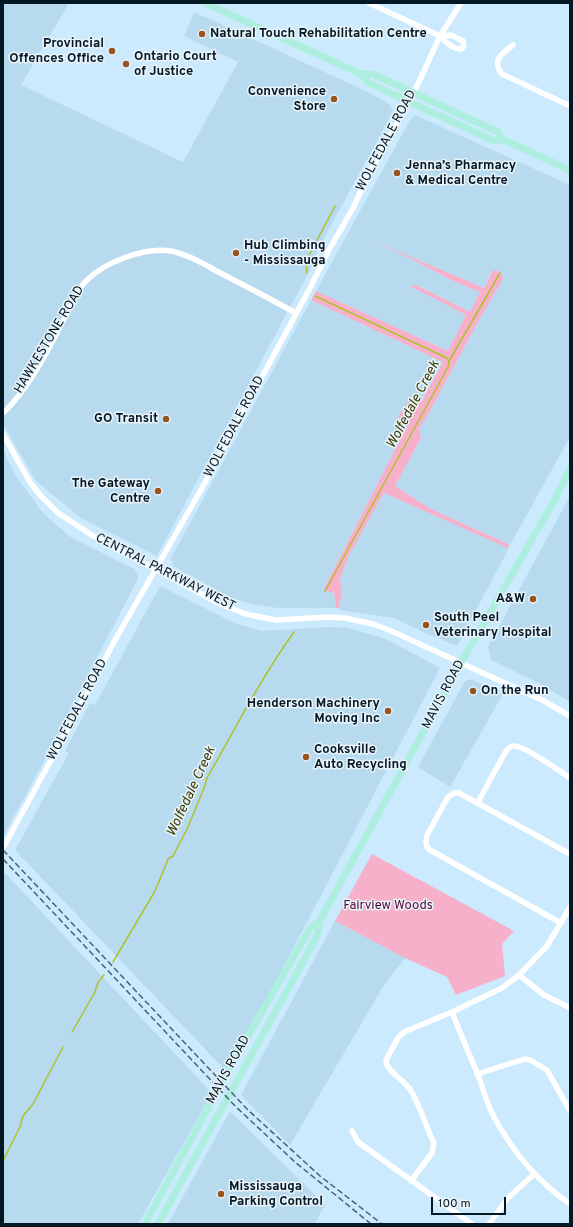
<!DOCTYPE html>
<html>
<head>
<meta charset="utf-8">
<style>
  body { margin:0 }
  #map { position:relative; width:573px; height:1227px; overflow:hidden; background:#cbeafd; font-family:Overpass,sans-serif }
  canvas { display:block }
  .frame { position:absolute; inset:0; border:4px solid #041823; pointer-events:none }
  .scale { position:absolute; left:431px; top:1197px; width:75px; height:18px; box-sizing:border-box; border:2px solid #041823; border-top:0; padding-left:5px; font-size:12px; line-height:14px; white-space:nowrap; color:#041823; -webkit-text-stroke:3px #e9f3fa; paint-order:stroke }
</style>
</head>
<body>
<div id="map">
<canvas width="573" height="1227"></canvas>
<div class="frame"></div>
<div class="scale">100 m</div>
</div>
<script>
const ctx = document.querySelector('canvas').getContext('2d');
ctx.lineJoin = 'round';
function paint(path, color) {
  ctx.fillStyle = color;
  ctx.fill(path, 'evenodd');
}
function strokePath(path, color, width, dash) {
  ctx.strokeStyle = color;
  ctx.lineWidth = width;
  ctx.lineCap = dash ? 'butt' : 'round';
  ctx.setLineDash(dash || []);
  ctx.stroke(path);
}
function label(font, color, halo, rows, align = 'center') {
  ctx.font = font + ' Overpass,sans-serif';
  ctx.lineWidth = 3;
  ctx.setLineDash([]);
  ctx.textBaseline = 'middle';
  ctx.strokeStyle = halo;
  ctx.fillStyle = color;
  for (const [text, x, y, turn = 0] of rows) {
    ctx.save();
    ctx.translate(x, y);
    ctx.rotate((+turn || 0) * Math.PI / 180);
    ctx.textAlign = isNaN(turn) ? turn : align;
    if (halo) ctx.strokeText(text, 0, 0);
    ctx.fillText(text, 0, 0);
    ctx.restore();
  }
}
paint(new Path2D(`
  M3 3H69L21 85 183 162 238 62 184 36 194 12 368 92 388 103 393 110 388 121 318 249 310 270 157 556 81 518 36 481 3 424Z
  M415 115 570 185V437L510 545 431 509 395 486 421 438 419 429 431 409 478 322 502 279 491 272 484 288 376 242 415 261 451 280 480 292 470 312 417 285 411 286 466 315 448 351 316 291 410 120Z
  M311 300 443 362 420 402 398 417 408 424 323 589 334 593 336 608H278L251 604 232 598 173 566 171 558Z
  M3 449 15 475 43 513 69 536 134 569 138 576V579L61 727 60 731 3 837Z
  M384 493 509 548 457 646 423 632 394 618 339 610 342 591 340 590 339 583 349 555Z
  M570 496V702L537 682 491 660 488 647Z
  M160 586 237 624 261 631 328 627 348 628 386 639 440 668 228 1073 15 850 69 753 65 751 90 703 95 705Z
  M471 679 503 694 450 787 418 767 465 681Z
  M5 873 212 1093 138 1224H3V876Z
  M335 921 405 958 384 985 290 1145 241 1095Z
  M230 1111 325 1205 315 1224H168Z`), '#b8daef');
paint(new Path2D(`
  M376 242 484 288 492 272 496 270 502 274 503 279 478 322 431 409 419 429 421 438 395 486 431 509 510 545 508 548 384 493 349 555 339 582 342 584 340 590 342 591 339 608H336L334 593 323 590 408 424 398 417 410 399 421 402 443 362 311 300 316 291 448 351 466 315 410 286 416 285 470 312 480 292 451 280 415 261Z
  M372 854 514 931 502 944 505 976 456 995 447 977 405 958 335 921Z`), '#f7b0ca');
strokePath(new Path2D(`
  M307 273 306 261 335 206
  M315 296 447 358 449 362 448 367 325 591
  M449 361 500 273
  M113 962 155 891 165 867 168 859 173 856 188 827 204 788 207 778C235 729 261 678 294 632
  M72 1032 95 992 98 982 104 975
  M3 1161 20 1127 23 1116 33 1104 63 1047`), '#b0c02d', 1.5);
strokePath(new Path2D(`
  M369 3 440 36C446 42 452 49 461 49L464 46 463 41 451 35 440 36
  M513 45C502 54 491 60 502 74L570 106
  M3 413C31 387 54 339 71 305 75 298 79 288 85 282 104 262 144 247 171 251 190 255 207 266 224 275 248 287 272 300 296 313
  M3 434 30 482 40 495 58 513 90 534 222 605 246 614 260 617 276 620 329 617 345 618 373 624 389 630 542 700 570 716
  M478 802 506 751C508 749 510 746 514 746 523 745 560 771 570 778
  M3 848 75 716 114 642 202 488 310 288 329 250 353 208 368 176 418 84 440 36 461 3
  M561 923 430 850 427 847 426 842 427 835 448 797 454 793H459L570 854
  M519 975 544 995 570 1008
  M452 1012C461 1035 471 1058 480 1080 484 1093 488 1106 494 1117 513 1152 538 1182 570 1204
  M477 1074 525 1059 530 1060 547 1070 570 1111
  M352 1131 358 1142 472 1224
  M411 1181 432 1153 434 1143C426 1128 419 1101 409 1088 403 1080 385 1069 386 1060L398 1038 404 1032 452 1012 502 988 519 975 547 946 570 907
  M489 1224 508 1198 534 1174`), '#fff', 5.5);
strokePath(new Path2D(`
  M205 3 361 74H373L498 132 502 139 570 170
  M361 74 369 83 494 141 502 139
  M147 1224V1220L233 1062 310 928 319 922
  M158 1224 315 940 318 934 319 922 461 663 554 501 570 469`), '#aeeedf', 7);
strokePath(new Path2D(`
  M3 850 248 1110 320 1176 382 1224
  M3 859 236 1107 295 1162 371 1224`), '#4a6270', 1.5, [6, 3]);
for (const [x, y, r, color] of [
  [202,34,4,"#965520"],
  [112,51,4,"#965520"],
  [126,64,4,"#965520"],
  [334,99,4,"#965520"],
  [397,173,4,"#965520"],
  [236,253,4,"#965520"],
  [166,419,4,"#965520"],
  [158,491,4,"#965520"],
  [533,599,4,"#965520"],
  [426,625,4,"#965520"],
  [473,691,4,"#965520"],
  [388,711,4,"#965520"],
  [306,757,4,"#965520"],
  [221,1194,4,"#965520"]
]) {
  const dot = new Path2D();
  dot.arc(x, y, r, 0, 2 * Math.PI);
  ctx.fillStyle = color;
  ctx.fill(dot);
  strokePath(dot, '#e9f3fa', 1.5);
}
label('bold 13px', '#041823', '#e9f3fa', [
  ["Natural Touch Rehabilitation Centre",210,34],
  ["Provincial",104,44,"right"],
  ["Offences Office",104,59,"right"],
  ["Ontario Court",134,57],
  ["of Justice",134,72],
  ["Convenience",326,92,"right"],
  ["Store",326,107,"right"],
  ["Jenna’s Pharmacy",405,166],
  ["& Medical Centre",405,181],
  ["Hub Climbing",244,246],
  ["- Mississauga",244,261],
  ["GO Transit",158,419,"right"],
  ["The Gateway",150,484,"right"],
  ["Centre",150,499,"right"],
  ["A&W",525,599,"right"],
  ["South Peel",434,618],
  ["Veterinary Hospital",434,633],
  ["On the Run",481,691],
  ["Henderson Machinery",380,704,"right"],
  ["Moving Inc",380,719,"right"],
  ["Cooksville",314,750],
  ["Auto Recycling",314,765],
  ["Mississauga",229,1187],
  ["Parking Control",229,1202]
], 'left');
label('13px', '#041823', '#e9f3fa', [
  ["WOLFEDALE ROAD",387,141,-62],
  ["HAWKESTONE ROAD",50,340,-59],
  ["WOLFEDALE ROAD",235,427,-62],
  ["CENTRAL PARKWAY WEST",165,573,27],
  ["MAVIS ROAD",444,695,-62],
  ["WOLFEDALE ROAD",78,710,-62],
  ["MAVIS ROAD",229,1070,-61]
]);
label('13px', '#570831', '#e9f3fa', [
  ["Fairview Woods",388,906]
]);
label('italic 14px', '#383e03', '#e9f3fa', [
  ["Wolfedale Creek",414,405,-62],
  ["Wolfedale Creek",192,792,-65]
]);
</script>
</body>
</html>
